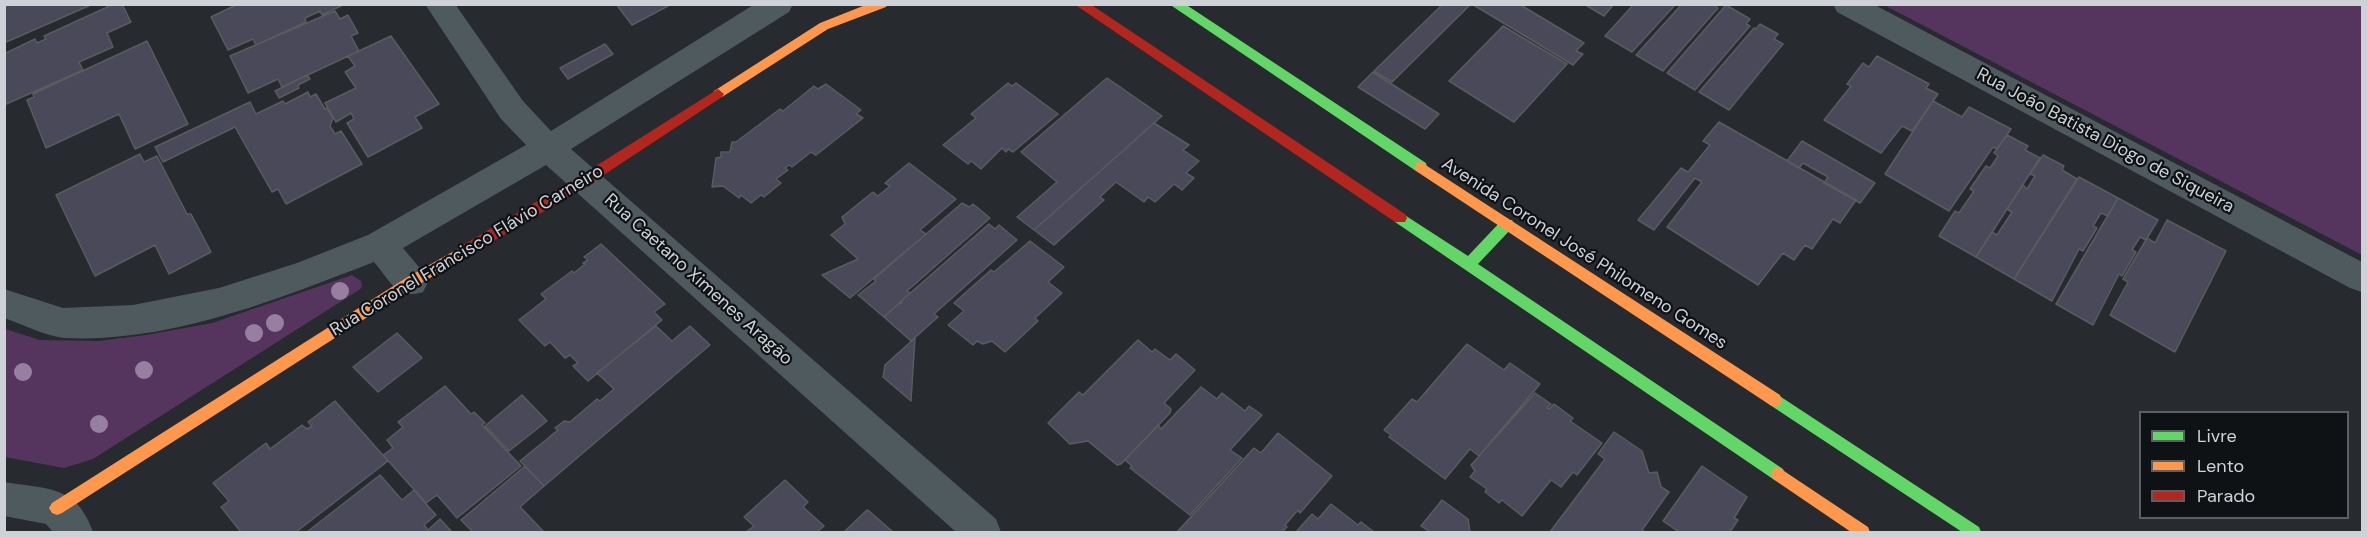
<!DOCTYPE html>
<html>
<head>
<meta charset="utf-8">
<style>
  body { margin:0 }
  #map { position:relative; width:2367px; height:537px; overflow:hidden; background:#272a2e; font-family:"DM Sans",sans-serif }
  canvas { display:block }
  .frame { position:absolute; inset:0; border:6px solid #ced2d7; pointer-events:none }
  .legend { position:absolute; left:2139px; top:411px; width:210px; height:108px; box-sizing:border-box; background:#0f1215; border:2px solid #5b5f63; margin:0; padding:8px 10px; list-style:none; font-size:18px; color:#ced2d7 }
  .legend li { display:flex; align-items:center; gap:12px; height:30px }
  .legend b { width:30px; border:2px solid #5b5f63 }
</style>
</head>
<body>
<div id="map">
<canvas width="2367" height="537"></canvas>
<div class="frame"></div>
<ul class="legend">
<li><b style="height:8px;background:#63d668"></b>Livre</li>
<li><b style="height:8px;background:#ff974d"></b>Lento</li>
<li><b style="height:8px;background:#b3261e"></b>Parado</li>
</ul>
</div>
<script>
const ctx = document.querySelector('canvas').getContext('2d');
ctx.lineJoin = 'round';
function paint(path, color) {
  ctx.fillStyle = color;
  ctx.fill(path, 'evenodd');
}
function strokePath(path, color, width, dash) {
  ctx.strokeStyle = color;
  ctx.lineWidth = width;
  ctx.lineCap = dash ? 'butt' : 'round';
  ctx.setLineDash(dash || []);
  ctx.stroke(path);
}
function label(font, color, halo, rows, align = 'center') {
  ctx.font = font + ' "DM Sans",sans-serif';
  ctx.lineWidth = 4.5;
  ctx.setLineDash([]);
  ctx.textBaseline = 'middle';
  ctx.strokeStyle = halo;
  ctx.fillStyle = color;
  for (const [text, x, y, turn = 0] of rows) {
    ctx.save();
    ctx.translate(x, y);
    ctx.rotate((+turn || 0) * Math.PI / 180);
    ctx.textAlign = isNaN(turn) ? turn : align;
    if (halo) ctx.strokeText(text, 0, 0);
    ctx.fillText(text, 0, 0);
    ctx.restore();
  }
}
paint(new Path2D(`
  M1884 5H2362V255Z
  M352 275 361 281 362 287 359 290 93 459 64 468 5 457V329L40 340 98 341 146 335 212 323Z`), '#55345e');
const building = new Path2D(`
  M11 4H93L4 43V7Z
  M114 4H122L131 22 107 33 113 47 79 62 83 70 4 105V54L35 39 37 43 46 39 44 36Z
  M238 4H345L322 15 320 11 305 18 306 22 256 45 253 39 228 50 211 17Z
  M616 4H667L668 6 632 25Z
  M1443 4H1471L1392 82 1374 71Z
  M1472 4H1519L1584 43 1576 51 1583 54 1573 65Z
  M1584 4H1614L1604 16Z
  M1634 4H1676L1632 52 1605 36Z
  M1682 4H1712L1718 8 1663 71 1636 55Z
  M1726 5 1750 19 1746 24 1750 26 1695 90 1667 73Z
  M335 11 340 19 348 15 358 33 351 36 359 51 282 87 278 79 248 93 230 56Z
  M1760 24 1778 34 1774 39 1783 44 1729 110 1699 92 1754 28 1756 29Z
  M1503 26 1567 64 1514 122 1449 81Z
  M391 36 439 104 415 117 422 128 368 157 347 123 354 119 351 113 336 122 325 103 356 88 345 72 355 66 348 56Z
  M147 41 188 124 135 149 119 114 46 148 27 100 34 97 33 94Z
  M605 44 613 54 568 79 560 68Z
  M1877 56 1929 84 1926 88 1938 94 1912 131 1902 126 1881 153 1824 120 1851 86 1847 84 1863 63 1869 67Z
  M1373 72 1374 73 1439 114 1425 129 1358 87Z
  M307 75 310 79 298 85 299 88 279 98 275 91Z
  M1107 78 1162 116 1034 230 1017 217 1057 182 1021 152Z
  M1008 83 1012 86 1016 83 1058 114 1013 152 1008 149 1006 152 1002 148 981 169 971 161 968 164 943 145 976 118 971 114Z
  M826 84 861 110 856 114 863 118 816 155 811 152 792 167 789 165 785 168 788 170 776 179 781 183 764 197 761 195 751 203 741 195 739 198 723 186 712 187 716 158 721 157V152H730L732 142H736L780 109 783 111 814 86 818 89Z
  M308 92 310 97 316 94 325 109 327 108 333 118 330 126 335 134 341 131 362 164 286 204 278 189 272 192 235 127 163 162 155 147 250 102 256 114 283 101 285 104Z
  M1933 101 1962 117 1969 107 2011 129 1997 149 1993 147 1949 211 1885 174Z
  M1719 122 1856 200 1840 223 1833 219 1812 249 1805 245 1794 260 1783 253 1758 285 1667 227 1702 182 1695 178 1654 230 1638 220 1681 168 1688 172 1710 145 1703 141Z
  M1154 123 1189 145 1183 150 1199 161 1186 173 1194 178 1182 190 1174 184 1155 202 1148 197 1144 202 1116 182 1100 197 1104 200 1054 245 1034 230Z
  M2007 135 2028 146 2025 150 2040 158 1976 257 1939 236 1955 211 1959 213 1974 191 1970 189 1986 166 1990 168 1998 156 1994 153Z
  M1802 141 1875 183 1860 203 1824 183 1828 177 1803 163 1799 168 1787 161Z
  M140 154 144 162 157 156 187 214H191L211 252 169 274 155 245 95 276 56 195Z
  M2043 155 2064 166 2062 170 2077 179 2014 279 1976 257 1992 232 1997 235 2012 212 2007 209 2023 185 2027 189 2035 176 2030 174Z
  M909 163 956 199 920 230 926 234 850 298 822 275 858 259 831 235 845 224 842 217 873 192 878 196 890 186 885 183Z
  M2079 177 2118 198 2108 216 2101 213 2093 226 2097 228 2083 251 2079 249 2052 301 2014 279Z
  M2118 198 2158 220 2146 240 2140 237 2132 250 2136 252 2122 276 2119 274 2093 325 2056 304Z
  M962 203 969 207 973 204 990 218 907 291 910 293 884 317 858 295 876 281 874 279Z
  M2167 220 2226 251 2175 352 2110 315 2128 282 2123 279 2147 238 2155 243Z
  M989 224 995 229 999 225 1017 240 934 314 938 317 911 341 884 317 898 304 902 303 900 302Z
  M1030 241 1064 267 1048 282 1062 293 1035 318 1038 321 1005 352 992 341 983 344 977 341 973 345 948 325 964 311 954 303 991 270 994 272Z
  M601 244 665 304 654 312 662 320 588 381 573 366 578 363 570 355 565 358 550 342 545 346 519 320 546 299 541 294 572 271 574 273 585 264 583 263 588 260 584 257Z
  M656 326 672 341 690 326 710 345 544 486 520 461 558 430 555 428 564 421 570 422 597 399 600 401 614 389 597 373Z
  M397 333 422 358 378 392 353 367Z
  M915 338 911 401 883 377 885 365Z
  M1138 340 1152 352 1155 349 1170 360 1176 354 1195 370 1164 403 1171 409 1170 413 1121 464 1117 465 1088 441 1070 444 1048 423 1079 392 1083 395Z
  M1467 344 1504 370 1510 363 1540 384 1479 456 1470 449 1445 479 1389 437 1391 435 1384 430 1412 399 1417 402Z
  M445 386 471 414 474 412 485 423 482 425 521 466 457 518 437 495 426 503 383 455 393 448 387 440 403 427 398 422Z
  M1201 387 1217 399 1222 393 1245 411 1249 406 1262 415 1230 450 1242 458 1190 515 1130 468 1132 466 1125 460 1158 425 1161 429Z
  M1535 393 1551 404 1547 408 1549 409 1554 404 1573 418 1570 421 1602 443 1577 475 1573 472 1561 487 1551 480 1522 516 1502 500 1499 503 1485 492 1487 489 1470 477 1475 471 1471 465Z
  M522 395 547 421 509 451 485 426Z
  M335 401 388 461 296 532H241L221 507 229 501 213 483 266 443 270 449 302 425 307 429 312 426 308 422Z
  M1614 432 1642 451 1649 473 1657 472 1661 487 1669 492 1642 530 1645 532H1550L1605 459 1598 454Z
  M1278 433 1332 476 1300 513 1298 510 1285 525 1287 527 1282 532H1177L1254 448 1261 453Z
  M525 466 544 486 520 507 544 532H473L461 520Z
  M1702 466 1747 497 1734 518 1738 520 1730 532H1679L1663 521Z
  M380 475 402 500 414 490 427 505 436 515 424 525 428 530 440 519 452 532H307Z
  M785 480 808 502 803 507 824 526 817 532H746L754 526 744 517Z
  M1442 500 1468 519 1470 532H1430L1421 526Z
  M1331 504 1358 525 1361 522 1374 532H1296L1312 514 1318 519Z
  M867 510 869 511 893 532H844Z`);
paint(building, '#4a4959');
strokePath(building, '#5a5b5e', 1.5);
paint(new Path2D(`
  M425 4H455L523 101 551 131 755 4H793L789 12 571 149 996 519 1001 532H956L546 165 403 248 423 272 428 282 423 292C397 301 389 279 374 262 278 299 170 343 65 338 48 337 22 324 4 318V289L63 308 133 305 219 288 297 263 368 235 526 145 501 119Z
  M1833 4H1873L2362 262V292L2350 288 1837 12Z
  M4 482C47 489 77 485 93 532H53L46 524 4 516Z`), '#4f5a5e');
paint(new Path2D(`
  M1169 4H1185L1426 163 1427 167 1426 171H1416Z
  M1400 212 1468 256 1502 220H1512L1514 224 1512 228 1478 264 1783 469 1785 474 1783 479 1778 481 1773 479 1395 222 1393 218 1395 214Z
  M1775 393 1979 527 1981 532H1962L1770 405 1768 400 1770 395Z`), '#63d668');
paint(new Path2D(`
  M868 4H888L886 7 828 29 722 97H714L712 94 714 91 820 23Z
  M1421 162 1780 395 1782 400 1780 405 1775 407 1770 405 1416 171 1415 167 1416 163Z
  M463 246 468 248 470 252 468 256 416 286 62 513 57 515 52 513 49 508 52 503 406 278Z
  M1778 467 1868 527 1870 532H1851L1773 479 1771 474 1773 469Z`), '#ff974d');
paint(new Path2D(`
  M1074 4H1090L1405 214 1407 218 1405 222H1395Z
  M718 89 724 94 722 97 590 184 468 256H458L456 252 458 248 580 176Z`), '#b3261e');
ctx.fillStyle = '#97809f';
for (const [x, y] of [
  [340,291],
  [275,323],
  [254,333],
  [144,370],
  [23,372],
  [99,424]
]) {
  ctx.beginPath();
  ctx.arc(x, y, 9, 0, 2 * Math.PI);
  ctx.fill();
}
label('18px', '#ced2d7', '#0f1215', [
  ["Rua João Batista Diogo de Siqueira",2105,141,28],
  ["Rua Coronel Francisco Flávio Carneiro",467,251,-31],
  ["Avenida Coronel José Philomeno Gomes",1584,254,33],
  ["Rua Caetano Ximenes Aragão",698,280,42]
]);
</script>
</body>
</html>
